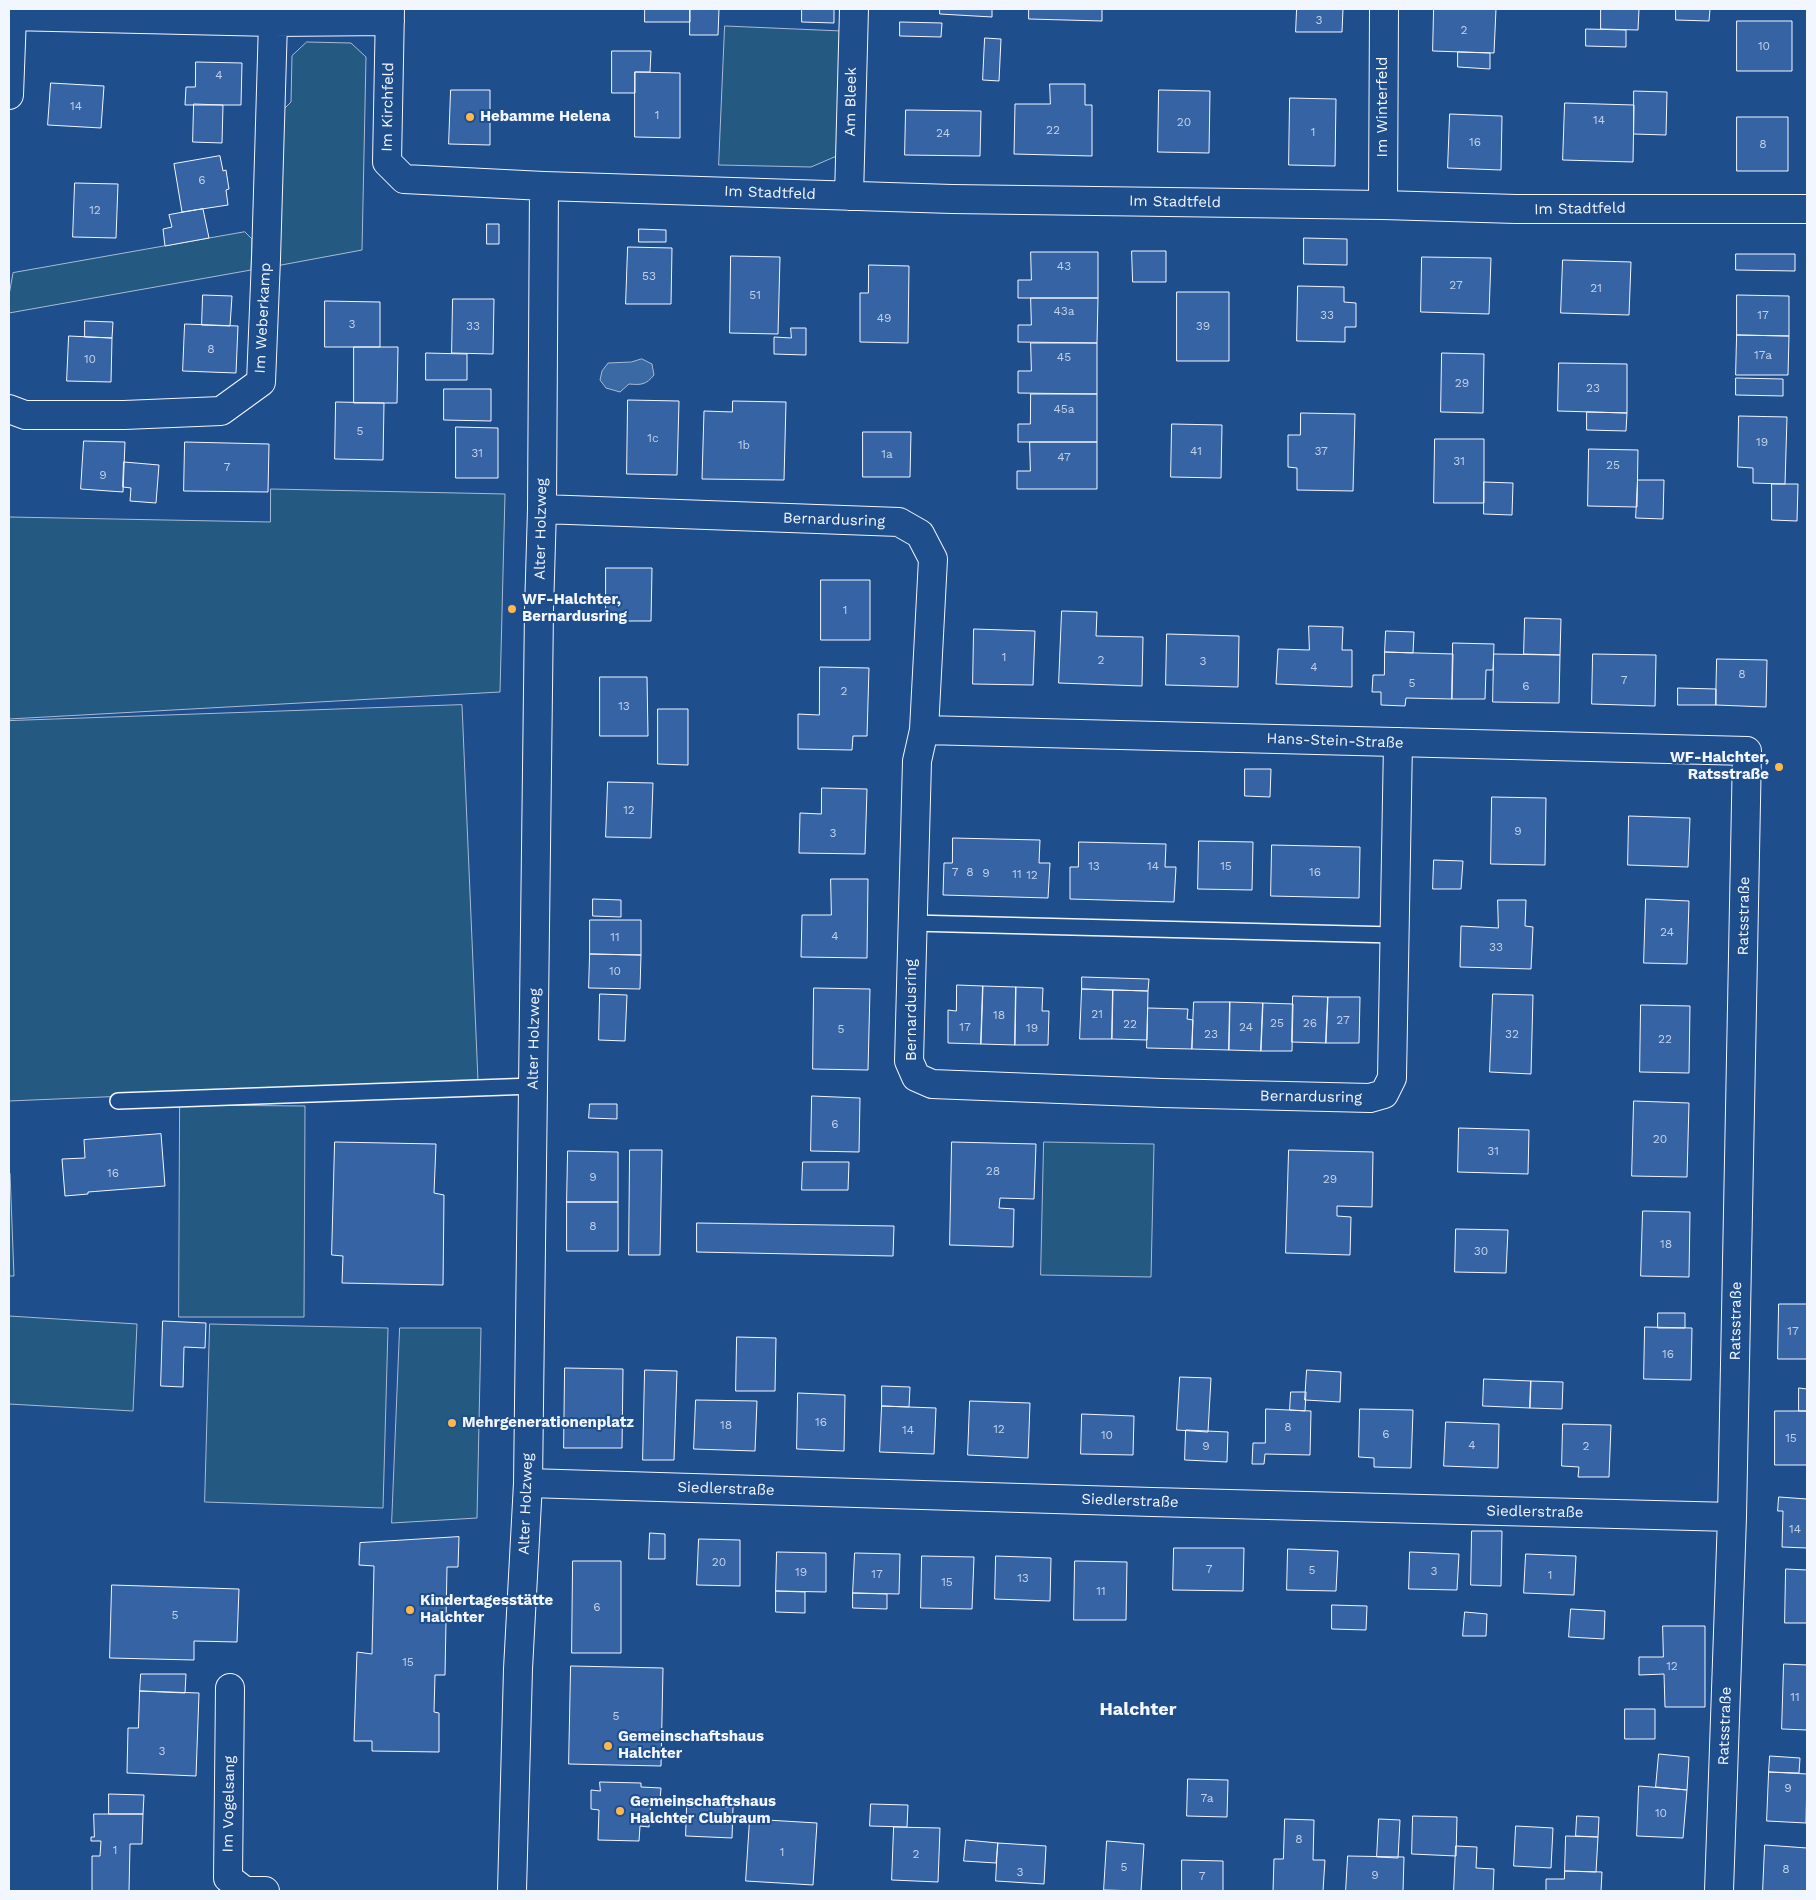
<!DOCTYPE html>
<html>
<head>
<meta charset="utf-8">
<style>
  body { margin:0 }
  #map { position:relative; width:1816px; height:1900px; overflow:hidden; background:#1f4e8c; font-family:"Work Sans",sans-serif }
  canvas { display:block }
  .frame { position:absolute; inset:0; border:10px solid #f2f6ff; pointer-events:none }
</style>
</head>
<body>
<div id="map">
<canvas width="1816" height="1900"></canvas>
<div class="frame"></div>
</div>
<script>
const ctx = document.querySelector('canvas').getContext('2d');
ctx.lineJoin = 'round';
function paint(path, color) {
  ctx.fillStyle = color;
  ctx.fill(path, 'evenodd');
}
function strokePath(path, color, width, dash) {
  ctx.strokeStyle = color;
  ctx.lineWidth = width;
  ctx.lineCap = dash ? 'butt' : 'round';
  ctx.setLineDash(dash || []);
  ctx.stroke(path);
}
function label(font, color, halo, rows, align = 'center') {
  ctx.font = font + ' "Work Sans",sans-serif';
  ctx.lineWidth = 4;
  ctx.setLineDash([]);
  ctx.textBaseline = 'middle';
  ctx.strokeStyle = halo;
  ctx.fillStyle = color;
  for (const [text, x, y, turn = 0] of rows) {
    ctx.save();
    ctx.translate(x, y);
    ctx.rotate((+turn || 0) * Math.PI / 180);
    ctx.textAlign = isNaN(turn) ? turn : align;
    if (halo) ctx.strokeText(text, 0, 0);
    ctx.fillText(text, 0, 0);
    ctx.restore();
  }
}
const green = new Path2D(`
  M725 26 842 31 839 155 811 167 719 165Z
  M307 42 351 43 366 57 362 250 276 266 279 114 291 102 292 56Z
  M245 232 252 239 251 270 9 313V295L13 273Z
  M271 489 505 494 500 692 9 719V517L270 522Z
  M462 705 478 1081 9 1101V721Z
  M180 1105 305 1106 304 1317H179Z
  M1044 1142 1154 1144 1151 1277 1041 1275Z
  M9 1173H10L14 1276H9Z
  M9 1316 137 1324 133 1411 9 1404Z
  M210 1324 388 1328 383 1508 205 1502Z
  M400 1328H481L477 1518 392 1523Z`);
paint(green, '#245a82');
strokePath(green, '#a8bbd7', 1);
const water = new Path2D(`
  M642 359 652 364 654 375C646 385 641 385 629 384L620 392 606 388 600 380 602 371 608 363 631 362Z`);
paint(water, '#3b69a3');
strokePath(water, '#a8bbd7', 1);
const building = new Path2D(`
  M645 9H690V22H645Z
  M690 9H719L718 35H690Z
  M802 9H834V23L802 22Z
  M940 9H992V17L940 14Z
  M1029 9H1102V21L1029 19Z
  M1297 9H1343L1342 32H1296Z
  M1434 9H1496L1494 53 1433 51Z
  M1601 9H1639L1638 30 1601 29Z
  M1676 9H1710L1709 21 1676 20Z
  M1737 21H1792V71H1737Z
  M900 22 942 23 941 37 900 36Z
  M1586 29 1626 30V47L1586 46Z
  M985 38 1001 39 999 81 983 80Z
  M612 51H651L650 72H635V93H612Z
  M1458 52 1490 53V69L1458 67Z
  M196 62 242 63 241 105H185L186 87H195Z
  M635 72 680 73V138L635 137Z
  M51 83 104 86 101 128 48 125Z
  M1050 84H1085V105H1092V156L1014 154 1015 104H1050Z
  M451 90H490V145L449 144Z
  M1159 90 1210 91 1209 153 1158 152Z
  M1634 91 1667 92 1666 135 1634 134Z
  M1290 98 1336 99 1335 166 1289 165Z
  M1565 103 1634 105 1633 162 1563 160Z
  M194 104 223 105 222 143 193 142Z
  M906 110 981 111 980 156 905 155Z
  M1450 114 1502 116 1501 170 1448 168Z
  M1737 117H1788V171H1737Z
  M220 156 223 171 226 170 229 189 226 190 228 205 182 212 174 164Z
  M75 183 118 184 116 238 73 237Z
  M203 209 209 238 165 246 163 229 172 227 169 215Z
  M487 224H499V244H487Z
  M639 229 666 230V242H639Z
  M1304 238 1347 239V265L1304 264Z
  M628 247 672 248 671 304H626Z
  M1132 251H1166V282H1133Z
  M1031 252H1098V298H1018V280H1031Z
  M1736 254H1795V271L1736 270Z
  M731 256 780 257 778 334 730 333Z
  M1422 257 1491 258 1489 314 1421 312Z
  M1563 260 1631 262 1629 315 1561 313Z
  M869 265 909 266 908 343 860 342V293H868Z
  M1298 286 1344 287V302L1356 303V327H1345V342L1297 341Z
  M1177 292H1229V361H1177Z
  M203 295 232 296 230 326 202 325Z
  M1737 295 1789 296V336L1737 335Z
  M1031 298H1098L1097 343 1018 342V325H1031Z
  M453 299H494L493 354 452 353Z
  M325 301 380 302V347H325Z
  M85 321 113 322 112 338 85 337Z
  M185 324 238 326 236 373 183 371Z
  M791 328H806V355L774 354V337L791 338Z
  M1737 335 1789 336 1788 375H1736Z
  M69 336 112 338 111 382 67 381Z
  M1031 343H1097V394L1018 393V371H1031Z
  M354 347H398L397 403H354Z
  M426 353 467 354V380H426Z
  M1442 353 1484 354 1483 413 1441 412Z
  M1559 363 1627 364V413L1558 411Z
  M1736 378 1783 379V396L1736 395Z
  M444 389H491V421L444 420Z
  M1031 394H1097V442H1018V424H1030Z
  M628 400 679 401 677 475 627 474Z
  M733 401 786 402 784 480 702 479 704 411 732 412Z
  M336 402 384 403 383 460 335 459Z
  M1587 412 1627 413 1626 431 1587 430Z
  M1301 413 1355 414 1353 491 1297 490V468L1288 467V435H1300Z
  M1739 416 1787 417 1785 484 1753 483V468L1738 467Z
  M1172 424 1222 425 1221 478 1171 477Z
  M456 427 498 428V478H456Z
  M863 432H911L910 477H863Z
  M1435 439H1484V503H1434Z
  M84 441 125 442 123 492 81 489Z
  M185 442 269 444 268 492 184 491Z
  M1030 442H1097V489H1017V471H1030Z
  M1589 449 1638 450 1637 507 1588 506Z
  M124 462 159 465 156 503 130 501 131 488 123 487Z
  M1638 480H1664L1663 519 1636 518Z
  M1484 482 1513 483 1512 515 1484 514Z
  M1772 484H1798L1797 521 1772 520Z
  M606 568H652L651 621H606Z
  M821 580H870V640H821Z
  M1062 611 1097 612 1096 636 1143 637 1142 686 1059 683Z
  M1525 618 1561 619 1560 655 1524 654Z
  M1309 626 1343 627 1342 650H1352V687L1276 684 1278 649 1309 650Z
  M974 629 1035 631 1033 685 973 684Z
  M1386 631 1414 632 1413 653 1385 652Z
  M1167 634 1239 636 1238 687 1166 685Z
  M1453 643 1494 644 1493 670H1486L1485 699H1452Z
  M1385 652 1453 654 1452 699 1406 698 1405 706 1381 705V692H1372L1373 675H1384Z
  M1494 654 1560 655 1559 703 1493 702Z
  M1593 654 1656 655 1655 706 1592 704Z
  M1717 659 1767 660 1766 707 1716 705Z
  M820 667 869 668 867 736H853L852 750 798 749V714L819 715Z
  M600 677H647L648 736H600Z
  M1678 688 1716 689V705H1678Z
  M658 709H688V765L658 764Z
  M1245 769H1271L1270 797 1245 796Z
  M608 782 653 783 651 838 606 837Z
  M822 788 867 789 865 854 799 853 800 813 821 814Z
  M1492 797 1546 798 1545 865 1491 864Z
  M1629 816 1690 818 1688 867 1628 865Z
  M953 838 1040 840 1039 863H1050L1048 898 943 895 944 863H952Z
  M1199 841 1253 842 1252 890 1198 889Z
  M1079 842 1166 844 1165 867H1176L1174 902 1070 899V867H1078Z
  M1272 845 1360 847 1359 898 1271 896Z
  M1434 860 1463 861 1461 889H1433Z
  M831 879H868L867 958 801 957 802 915H831Z
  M593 899 621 900V917L593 916Z
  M1646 899 1689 901 1687 964 1644 963Z
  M1498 900H1526L1525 926 1533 927 1531 969 1460 967 1461 926 1498 928Z
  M590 920H641V955L590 954Z
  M590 954 641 955 640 989 589 988Z
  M1082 977 1149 979 1148 991 1082 989Z
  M957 985 983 986 981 1044 948 1043V1010L956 1011Z
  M983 986 1016 987 1015 1045 981 1044Z
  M1016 987 1043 988 1042 1011H1049L1048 1045H1015Z
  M814 988 870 989 868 1070 813 1069Z
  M1082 989 1113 990 1112 1039H1080Z
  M1113 990 1148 991 1147 1040 1112 1039Z
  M600 994 627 995 625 1041 599 1040Z
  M1493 994 1533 995 1531 1074 1490 1072Z
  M1293 996 1328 997 1326 1043 1292 1042Z
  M1328 997H1360L1359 1043H1326Z
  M1194 1002H1230L1229 1050 1192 1049Z
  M1230 1002 1263 1003 1261 1051 1229 1050Z
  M1263 1003 1293 1004 1292 1051H1261Z
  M1641 1005 1690 1006 1689 1073 1640 1072Z
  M1148 1008 1188 1009 1187 1019 1193 1020 1192 1049 1147 1048Z
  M812 1096 860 1098 859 1152 811 1151Z
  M1634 1101 1689 1103 1687 1177 1632 1176Z
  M590 1104H617V1119L589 1118Z
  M1459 1128 1529 1130 1528 1174 1458 1172Z
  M161 1134 165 1186 88 1192V1194L65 1196 62 1159 85 1158 84 1140Z
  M335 1142 436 1144 434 1193 444 1195 443 1285 342 1283 343 1256 332 1255Z
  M952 1142 1036 1144 1034 1199 1000 1198 999 1208 1014 1209 1013 1247 950 1245Z
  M630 1150H662L660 1255H629Z
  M1289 1150 1373 1152 1372 1207 1337 1206V1216L1351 1217 1350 1255 1286 1253Z
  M568 1151 618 1152V1202H567Z
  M803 1162H849L848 1190H802Z
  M567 1202H618V1251H567Z
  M1643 1211 1690 1212 1689 1277 1641 1276Z
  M697 1223 894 1226 893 1256 697 1252Z
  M1456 1229 1508 1230 1506 1273 1455 1272Z
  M1779 1304H1807V1359H1778Z
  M1658 1313H1685V1328H1658Z
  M163 1321 206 1323 205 1348 184 1347 183 1387 161 1386Z
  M1645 1327 1692 1328 1691 1380 1644 1379Z
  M737 1337 776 1338 775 1391H736Z
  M565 1368 623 1369 622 1448H564Z
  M645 1370 677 1371 674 1460H643Z
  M1307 1370 1341 1372 1340 1402 1305 1400Z
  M1180 1377 1211 1378 1208 1432 1177 1430Z
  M1484 1379 1531 1381 1530 1408 1483 1406Z
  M1531 1381 1563 1382 1562 1409 1530 1408Z
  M882 1386 910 1387 909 1407 882 1406Z
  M1799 1388 1807 1389V1411H1799Z
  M1291 1392H1306L1305 1411 1290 1410Z
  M798 1393 845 1395 844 1451 797 1449Z
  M696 1400 757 1401 755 1451 694 1449Z
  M970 1401 1030 1403 1028 1458 968 1455Z
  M882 1406 936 1408 934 1454 880 1452Z
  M1266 1409 1311 1411 1310 1455 1265 1454 1264 1464H1252L1253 1443H1265Z
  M1360 1409 1413 1410 1411 1468 1374 1467V1458L1359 1457Z
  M1775 1411H1807V1465H1775Z
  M1082 1414 1134 1416 1133 1455 1081 1454Z
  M1446 1422 1499 1424 1498 1468 1444 1466Z
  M1563 1424 1611 1425 1609 1477H1578L1579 1467 1562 1466Z
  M1186 1430 1228 1432 1227 1462 1185 1460Z
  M1779 1497 1807 1499V1548L1782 1547 1783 1511H1778Z
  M1472 1531H1502L1501 1586 1471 1585Z
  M650 1533 665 1534V1559H649Z
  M459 1537 458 1567H447L445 1675H435L434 1712 439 1713V1752L372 1751V1741H354L357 1652 372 1654 374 1566 359 1565 360 1543Z
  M699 1539 740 1540V1586L697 1585Z
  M1174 1548H1244L1243 1591 1173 1590Z
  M1288 1549 1338 1551 1336 1591 1287 1590Z
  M777 1552 826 1553V1592L776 1591Z
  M1410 1552 1459 1554 1457 1590 1409 1589Z
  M855 1553 900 1554 899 1594 853 1593Z
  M1526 1554 1576 1556 1574 1595 1524 1593Z
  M922 1556 974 1557 972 1609 921 1608Z
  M996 1556 1051 1558 1050 1601 995 1599Z
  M573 1561H621V1653H572Z
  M1075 1561 1127 1562 1126 1620H1074Z
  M1786 1569 1807 1570V1623H1785Z
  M112 1585 239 1589 237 1642 194 1641V1660L110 1658Z
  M776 1591 805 1592V1613L776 1612Z
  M853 1593 887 1594V1609L853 1608Z
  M1332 1605 1367 1606 1366 1630 1332 1629Z
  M1571 1609 1605 1611 1604 1639 1569 1637Z
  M1465 1612 1487 1614 1486 1636H1463Z
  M1663 1626H1705V1707H1665L1664 1674 1639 1675V1657H1663Z
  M1784 1664 1807 1665V1730L1782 1729Z
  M571 1666 663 1668 661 1766 569 1764Z
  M141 1674H186L185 1693 140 1691Z
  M140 1691 199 1693 196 1776 127 1773 128 1728H138Z
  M1625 1709H1655V1739H1625Z
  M1659 1754 1689 1757 1687 1790 1656 1787Z
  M1770 1756 1800 1758 1799 1773 1769 1772Z
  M1769 1772 1807 1774 1806 1823 1767 1821Z
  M1188 1779 1228 1780 1227 1817 1187 1816Z
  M600 1782 641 1783V1787L661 1788 660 1800H651L649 1827 640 1826 639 1841 598 1840 599 1810 591 1809V1790L600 1791Z
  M1639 1786 1687 1790 1683 1838 1637 1836Z
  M109 1794 144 1795 143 1814H109Z
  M871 1804 908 1805 907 1827 870 1826Z
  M687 1806 733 1807 732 1838 686 1836Z
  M94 1814H143L142 1844H130L129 1891H92V1856H100L101 1841H91V1837H94Z
  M1413 1816 1457 1817 1456 1856 1412 1854Z
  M1577 1816 1599 1817 1598 1837 1576 1836Z
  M750 1819 817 1823 813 1885 746 1881Z
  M1285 1819 1314 1820 1313 1860H1325L1323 1891H1273L1274 1859H1283Z
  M1379 1819 1400 1820 1398 1858 1377 1857Z
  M1516 1826 1553 1828 1551 1868 1514 1866Z
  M894 1827 940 1828 938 1882 892 1880Z
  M1566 1836 1598 1837 1596 1872 1565 1871Z
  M966 1840 998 1843 996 1863 964 1861Z
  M1107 1841 1144 1844 1141 1891 1104 1890Z
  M998 1843 1046 1846 1044 1884 996 1881Z
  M1765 1845 1807 1848V1891H1763Z
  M1456 1846 1477 1847 1476 1868 1494 1869 1493 1891H1454Z
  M1348 1856 1404 1857 1403 1891H1346Z
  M1182 1860 1223 1861V1891H1182Z
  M1565 1871 1602 1872 1601 1891H1546V1879H1564Z`);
paint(building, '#3563a3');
strokePath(building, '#f2f6ff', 1);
const service = new Path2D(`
  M912 923 1394 935
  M118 1101 533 1086`);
const minor = new Path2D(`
  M390 9 387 162 404 179 544 186 952 199 1383 205 1516 209H1807
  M9 16 273 22 390 21
  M9 95 12 16
  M849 196 854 9
  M1383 205 1384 9
  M9 409 25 415H124L221 411 261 382 266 259 273 22
  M542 509 899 522 920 534 933 559 924 730 917 761 909 1061 916 1077 932 1084 1162 1093 1370 1098 1384 1094 1392 1078 1398 742
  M924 730 1747 751 1732 1517 1719 1891
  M528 1483 1152 1502 1732 1517
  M230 1688 228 1878 245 1891H265
  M512 1891 518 1669 528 1483 539 610 542 509 544 186`);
strokePath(service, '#f2f6ff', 18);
strokePath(minor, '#f2f6ff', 30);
strokePath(service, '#1f4e8c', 15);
strokePath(minor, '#1f4e8c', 28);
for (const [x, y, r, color] of [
  [470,117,5,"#ffb74d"],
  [512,609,5,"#ffb74d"],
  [1779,767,5,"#ffb74d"],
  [452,1423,5,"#ffb74d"],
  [410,1610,5,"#ffb74d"],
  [608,1746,5,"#ffb74d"],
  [620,1811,5,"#ffb74d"]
]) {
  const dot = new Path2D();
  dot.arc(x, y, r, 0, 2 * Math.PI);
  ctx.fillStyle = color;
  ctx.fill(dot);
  strokePath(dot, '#1f4e8c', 2);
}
label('12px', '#c3d1e8', null, [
  ["3",1319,20],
  ["2",1464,30],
  ["10",1764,46],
  ["4",219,75],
  ["14",76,106],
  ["1",657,115],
  ["14",1599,120],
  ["20",1184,122],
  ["22",1053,130],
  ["1",1313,132],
  ["24",943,133],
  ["16",1475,142],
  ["8",1763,144],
  ["6",202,180],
  ["12",95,210],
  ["43",1064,266],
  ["53",649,276],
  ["27",1456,285],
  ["21",1596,288],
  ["51",755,295],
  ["43a",1064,311],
  ["33",1327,315],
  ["17",1763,315],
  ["49",884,318],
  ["3",352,324],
  ["33",473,326],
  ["39",1203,326],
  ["8",211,349],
  ["17a",1763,355],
  ["45",1064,357],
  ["10",90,359],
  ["29",1462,383],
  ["23",1593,388],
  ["45a",1064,409],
  ["5",360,431],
  ["1c",653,438],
  ["19",1762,442],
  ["1b",744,445],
  ["41",1196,451],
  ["37",1321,451],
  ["31",477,453],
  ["1a",887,454],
  ["47",1064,457],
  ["31",1459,461],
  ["25",1613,465],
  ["7",227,467],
  ["9",103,475],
  ["1",845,610],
  ["1",1004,657],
  ["2",1101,660],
  ["3",1203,661],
  ["4",1314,667],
  ["8",1742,674],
  ["7",1624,680],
  ["5",1412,683],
  ["6",1526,686],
  ["2",844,691],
  ["13",624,706],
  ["12",629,810],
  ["9",1518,831],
  ["3",833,833],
  ["13",1094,866],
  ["14",1153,866],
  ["15",1226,866],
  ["7",955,872],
  ["8",970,872],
  ["16",1315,872],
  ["9",986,873],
  ["11",1017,874],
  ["12",1032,875],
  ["24",1667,932],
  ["4",835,936],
  ["11",615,937],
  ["33",1496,947],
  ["10",615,971],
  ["21",1097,1014],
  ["18",999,1015],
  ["27",1343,1020],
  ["25",1277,1023],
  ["26",1310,1023],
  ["22",1130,1024],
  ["17",965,1027],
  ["24",1246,1027],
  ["19",1032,1028],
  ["5",841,1029],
  ["23",1211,1034],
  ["32",1512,1034],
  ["22",1665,1039],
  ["6",835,1124],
  ["20",1660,1139],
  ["31",1493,1151],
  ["28",993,1171],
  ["16",113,1173],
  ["9",593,1177],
  ["29",1330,1179],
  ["8",593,1226],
  ["18",1666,1244],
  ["30",1481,1251],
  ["17",1793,1331],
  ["16",1668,1354],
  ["16",821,1422],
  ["18",726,1425],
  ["8",1288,1427],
  ["12",999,1429],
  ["14",908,1430],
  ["6",1386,1434],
  ["10",1107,1435],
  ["15",1791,1438],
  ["4",1472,1445],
  ["9",1206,1446],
  ["2",1586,1446],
  ["14",1795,1529],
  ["20",719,1562],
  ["7",1209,1569],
  ["5",1312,1570],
  ["3",1434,1571],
  ["19",801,1572],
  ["17",877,1574],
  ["1",1550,1575],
  ["13",1023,1578],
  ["15",947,1582],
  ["11",1101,1591],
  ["6",597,1607],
  ["5",175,1615],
  ["15",408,1662],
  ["12",1672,1666],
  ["11",1795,1697],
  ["5",616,1716],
  ["3",162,1751],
  ["9",1788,1788],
  ["7a",1207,1798],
  ["10",1661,1813],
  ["8",1299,1839],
  ["1",115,1850],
  ["1",782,1852],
  ["2",916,1854],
  ["5",1124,1867],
  ["8",1786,1869],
  ["3",1020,1872],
  ["9",1375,1875],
  ["7",1202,1876]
]);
label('15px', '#f2f6ff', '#1f4e8c', [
  ["Am Bleek",851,102,-89],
  ["Im Kirchfeld",388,107,-89],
  ["Im Winterfeld",1383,107,-90],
  ["Im Stadtfeld",770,193,2],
  ["Im Stadtfeld",1175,202,1],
  ["Im Stadtfeld",1580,209,-1],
  ["Im Weberkamp",263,318,-87],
  ["Bernardusring",834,520,2],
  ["Alter Holzweg",541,529,-89],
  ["Hans-Stein-Straße",1335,741,2],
  ["Ratsstraße",1744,916,-89],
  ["Bernardusring",912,1010,-90],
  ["Alter Holzweg",534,1039,-89],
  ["Bernardusring",1311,1097,1],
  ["Ratsstraße",1736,1321,-89],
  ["Siedlerstraße",726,1489,2],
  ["Siedlerstraße",1130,1501,2],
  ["Alter Holzweg",526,1504,-88],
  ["Siedlerstraße",1535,1512,1],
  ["Ratsstraße",1725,1726,-88],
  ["Im Vogelsang",229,1804,-89]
]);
label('bold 15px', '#f2f6ff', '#1f4e8c', [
  ["Hebamme Helena",480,117],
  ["WF-Halchter,",522,600],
  ["Bernardusring",522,617],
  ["WF-Halchter,",1769,758,"right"],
  ["Ratsstraße",1769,775,"right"],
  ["Mehrgenerationenplatz",462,1423],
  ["Kindertagesstätte",420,1601],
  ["Halchter",420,1618],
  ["Gemeinschaftshaus",618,1737],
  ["Halchter",618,1754],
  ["Gemeinschaftshaus",630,1802],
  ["Halchter Clubraum",630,1819]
], 'left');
label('bold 18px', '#f2f6ff', '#1f4e8c', [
  ["Halchter",1138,1710]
]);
</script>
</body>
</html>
